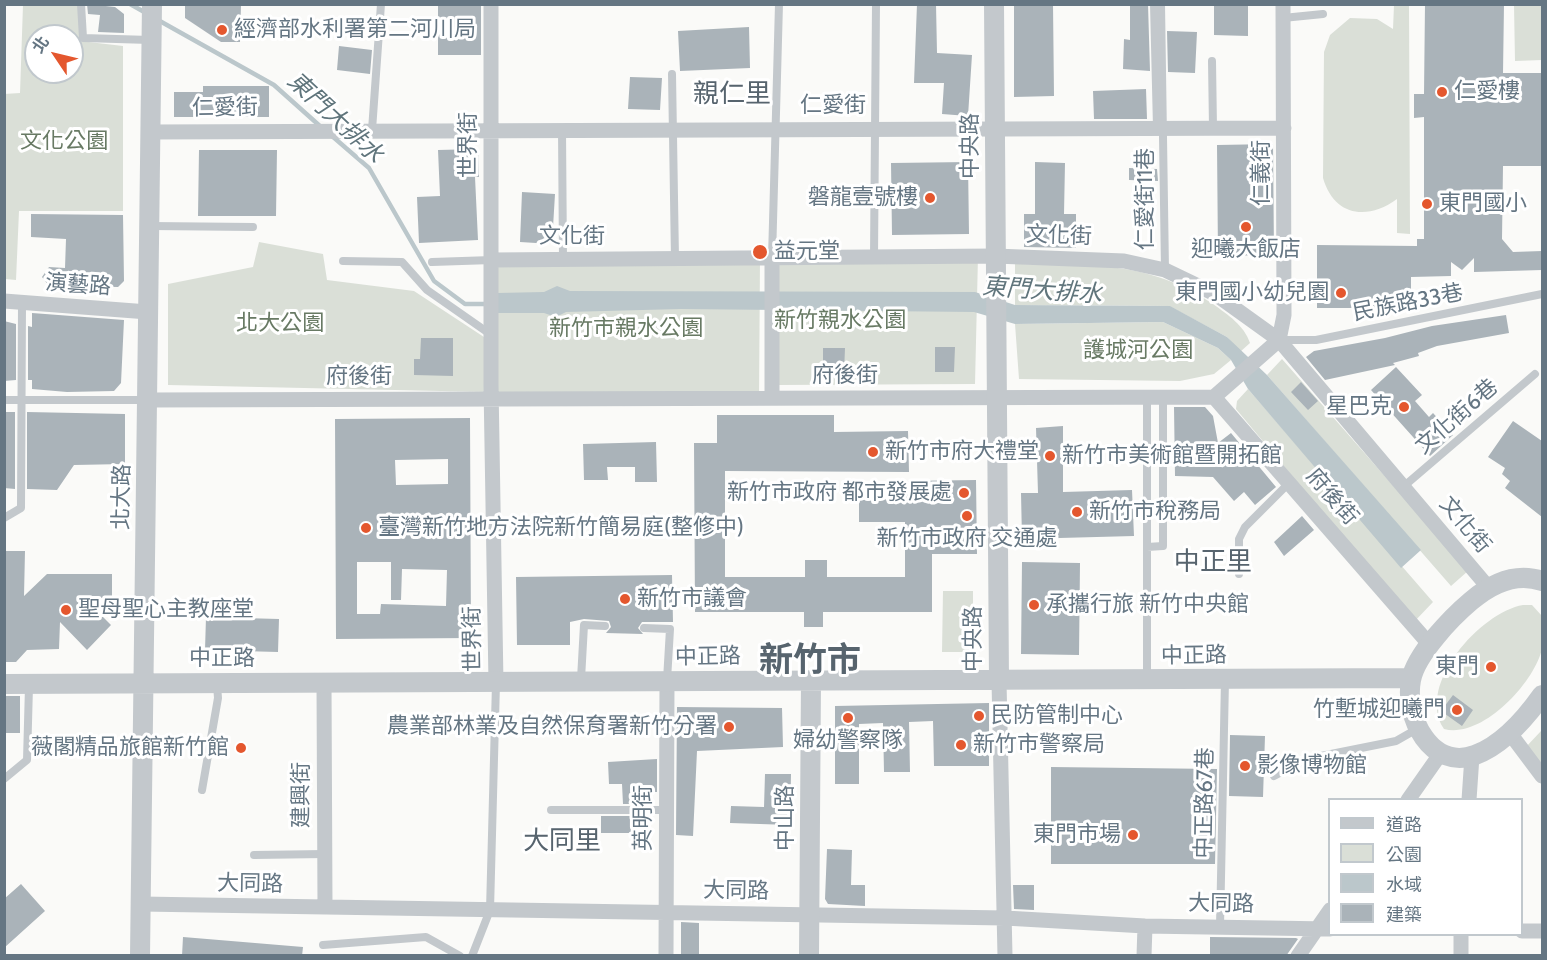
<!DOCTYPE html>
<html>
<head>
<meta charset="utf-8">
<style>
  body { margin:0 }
  #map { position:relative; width:1547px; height:960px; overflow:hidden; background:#fafaf8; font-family:Cabin,"Noto Sans TC",sans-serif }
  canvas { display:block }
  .frame { position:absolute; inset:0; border:6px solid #657683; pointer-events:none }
  .legend { position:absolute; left:1328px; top:798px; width:195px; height:138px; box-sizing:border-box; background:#fff; border:2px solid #c1c8cd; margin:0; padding:8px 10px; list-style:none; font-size:18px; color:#657683 }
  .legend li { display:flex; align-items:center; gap:12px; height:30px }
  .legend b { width:30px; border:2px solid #c1c8cd }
  .north { position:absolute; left:24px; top:24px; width:60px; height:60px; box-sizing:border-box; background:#fff; border:2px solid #c1c8cd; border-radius:50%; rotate:305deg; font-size:16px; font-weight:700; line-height:24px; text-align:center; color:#657683 }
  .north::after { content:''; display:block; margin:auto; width:21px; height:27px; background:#e4572e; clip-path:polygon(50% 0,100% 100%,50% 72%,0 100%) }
</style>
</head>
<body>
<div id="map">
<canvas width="1547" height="960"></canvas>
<div class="frame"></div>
<ul class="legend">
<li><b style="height:8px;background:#c3c8cc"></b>道路</li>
<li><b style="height:16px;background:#dadfd7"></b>公園</li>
<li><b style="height:16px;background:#bbc7cb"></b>水域</li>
<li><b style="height:16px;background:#aab3b9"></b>建築</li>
</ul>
<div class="north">北</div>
</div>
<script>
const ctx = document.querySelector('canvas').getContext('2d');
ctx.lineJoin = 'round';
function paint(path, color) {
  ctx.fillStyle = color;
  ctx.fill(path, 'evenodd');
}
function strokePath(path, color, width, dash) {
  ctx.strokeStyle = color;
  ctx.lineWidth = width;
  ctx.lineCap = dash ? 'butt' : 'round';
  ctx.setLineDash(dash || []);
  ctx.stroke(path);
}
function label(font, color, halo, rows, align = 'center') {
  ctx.font = font + ' Cabin,"Noto Sans TC",sans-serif';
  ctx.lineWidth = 6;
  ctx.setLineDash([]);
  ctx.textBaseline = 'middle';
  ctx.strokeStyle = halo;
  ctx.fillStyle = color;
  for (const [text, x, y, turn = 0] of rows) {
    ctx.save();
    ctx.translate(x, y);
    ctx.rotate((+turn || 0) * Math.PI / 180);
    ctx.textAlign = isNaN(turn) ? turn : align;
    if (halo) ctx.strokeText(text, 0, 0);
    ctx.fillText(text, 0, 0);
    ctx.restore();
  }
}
paint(new Path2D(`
  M23 5H79L80 41 123 46V211H19L16 280 5 279 4 94 20 93ZM36 36H72V72H36Z
  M1394 5H1409L1410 234 1397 233V199C1367 221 1334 216 1323 178L1324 52 1330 35 1350 18 1377 19 1393 29Z
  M1514 5H1542V60L1515 61Z
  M259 242 323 254 327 280 414 291 487 339 486 392 168 385V284L253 267Z
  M978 256 975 384 777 385 774 258Z
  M760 258 759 398 492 399V260Z
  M1015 264C1091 265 1147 260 1213 304 1228 315 1244 325 1250 343L1240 352 1227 337 1169 306 1015 305Z
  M1163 322 1218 348 1231 360 1214 374 1180 381 1019 379 1015 324Z
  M1282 359 1468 571 1451 586 1267 375Z
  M1248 389 1433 602 1414 622 1236 409 1237 401Z
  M943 591H973V652H942Z
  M1523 605H1532L1542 616C1542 626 1544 639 1542 649 1534 683 1482 739 1444 729 1415 685 1481 612 1523 605Z
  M1541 731 1542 732V770L1525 748Z`), '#dadfd7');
paint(new Path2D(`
  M557 286 570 291 975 292 1015 305 1170 306 1227 337 1267 375 1421 550 1401 568 1248 389 1231 360 1218 348 1163 322 1015 324 974 312 681 309 566 312 556 317 544 313H497V293L544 292Z`), '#bbc7cb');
strokePath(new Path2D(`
  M130 4 146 13
  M158 20 274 85 321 127
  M332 136 369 168 434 281 465 304H488`), '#bbc7cb', 4.5);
paint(new Path2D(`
  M87 4 115 7 124 14V33L98 32 100 15 88 14Z
  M241 4 240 42H221L185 18V5Z
  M438 4H481V55H438Z
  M917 4H936L937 53 972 55 968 116 942 114 944 83H914Z
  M1014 4H1053L1054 96 1014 97Z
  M1130 4H1148L1150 71 1123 69 1124 39 1130 40Z
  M1214 4H1248V36L1214 35Z
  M1425 4H1504L1503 73H1542V166H1503L1502 239 1513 252 1542 251V270L1474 272V258L1462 270 1451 262V276L1411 277V308H1317V245L1417 246V239H1424V117L1414 118V94H1424Z
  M749 27 750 68 680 71 678 31Z
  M1167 31 1197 32 1195 73 1168 72Z
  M339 46 372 50 370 74 337 70Z
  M630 77 662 78 660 110 628 109Z
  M203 86H269V117H174V92H203Z
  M1146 89 1147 119H1094L1093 91Z
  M1273 144 1274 255 1218 256 1217 145Z
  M478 149 479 177H475L478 240 419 243 417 197 440 196 438 150Z
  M199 150H277L276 216H198Z
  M968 162 969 234 892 235 891 163Z
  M1035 162 1065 163 1064 214H1076V248L1024 247V214H1035Z
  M1129 168 1157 169 1158 181 1129 180Z
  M522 192 555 194 552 244 520 242Z
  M31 214 123 215 124 281 118 287 49 286 42 277 49 267 65 268 66 239 31 237Z
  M32 313 124 320 121 383 114 391 67 392 32 389V380H28V326L32 327Z
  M1506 315 1509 333 1437 346 1418 353 1419 356 1393 363 1395 365 1325 380 1306 357 1314 351 1385 338 1432 326Z
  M4 321 16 324V380L4 381Z
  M421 338H453V376L414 375V359H420Z
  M935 347H955L954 372H935Z
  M823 348H845L844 373H823Z
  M1396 367 1422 395 1415 401 1429 417 1433 413 1453 435 1430 456 1371 390Z
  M1301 382 1318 401 1308 410 1291 392Z
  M1174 407H1205L1213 416 1218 443 1231 433 1276 487 1255 505 1244 492 1234 501 1213 477 1175 476Z
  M4 412H15V489L4 488Z
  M27 412 125 414V464L74 465 57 490 27 489Z
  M717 415H834V432L908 431 909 472 725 471V577H805V560H827V577H905V522H859V500L905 499V481L976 480 977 554H932V612H823V627H804V612H695L694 443H717Z
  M470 418 471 638 336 639 335 419ZM448 459V484L396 485 395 460ZM357 562H391V600H401L402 569 447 570 446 606 381 604 380 614H357Z
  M1513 421 1542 441V517L1505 488 1510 481 1502 474 1505 468 1488 457Z
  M1063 426V492L1132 490 1134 536 1022 539 1021 493H1038L1036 428Z
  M656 442 657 482H635V467H607L608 480H584L583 444Z
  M1302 516 1314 530 1284 556 1274 542Z
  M4 551H25L24 596 47 574H112V598H84L111 625 87 650 60 622 59 649 27 650 16 662H4Z
  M1022 562 1080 563 1079 655 1021 654Z
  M672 575 673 622H642L638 628 643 634 606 633 611 627 609 621 584 619 570 622V645H517L516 577Z
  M206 617 279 619 278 652 205 650Z
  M1453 695 1473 710 1462 726 1441 711Z
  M4 696H20V733H4Z
  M989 703V766H934L933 721 909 722 910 772H884L883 723 859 724V784H835V706Z
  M677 707 782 708 783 747 697 751 693 836 676 835Z
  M1230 735 1265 736 1263 797 1229 796Z
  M657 759V792H645V804H623L622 784H609L608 762Z
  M1051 767 1217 769 1215 864H1051Z
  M765 774H791L790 825 730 823 731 806 764 807Z
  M601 816H650V833H601Z
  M827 849 852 850 851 885H865V906L828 904 825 899Z
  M21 884 45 911 4 948V899Z
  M1013 885H1034V910L1014 909Z
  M681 922 699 923V956H681Z
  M183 937 303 947 302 956H182Z
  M1210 937 1296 938 1298 939 1286 956H1210Z`), '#aab3b9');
strokePath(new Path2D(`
  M81 4 83 38 150 40
  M1154 4 1157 128
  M1161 4 1165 270
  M1283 18 1323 14
  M1212 61 1213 128
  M672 74 675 259
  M372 130 381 4
  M562 130 563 260
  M151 226 253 227
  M874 257 876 4
  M772 258 779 4
  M343 261 402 262 427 290 490 334
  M432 262 492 260
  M1279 340H1316L1542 294
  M1147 399V679
  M4 400H146
  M1403 487 1535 374
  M4 518 21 508 22 304
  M1147 547 1163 546V398
  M1239 574V539L1245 527 1289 483
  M1147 599 1211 603
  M644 628 670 629 667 680
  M581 679 584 625 605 626
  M1274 776 1306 759 1396 741 1417 729
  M4 779 27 760 29 686
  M202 790 218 698 217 685
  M551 810H667
  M254 855 325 854
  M1220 927 1225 680
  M323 945 426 937 460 956
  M472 956 490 910 496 683`), '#c3c8cc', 8);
strokePath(new Path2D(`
  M491 4V385L496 683
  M150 132 1284 128
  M492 260 995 256 1124 261 1165 270 1215 294 1279 340 1488 587
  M4 301 148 312
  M1214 397 1279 340 1284 315 1283 4
  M772 398V258
  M147 400 1214 397 1430 645
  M999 681 1005 956
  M324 683 325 907
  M1509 732 1542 776
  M1408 800 1441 753
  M1469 800 1472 756
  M141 904 1005 918 1145 926 1330 929
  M1522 931H1542
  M666 956 667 681
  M1144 956 1145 926
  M1298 956 1330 910
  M1461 956V934`), '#c3c8cc', 15);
strokePath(new Path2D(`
  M994 4 999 681
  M1542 581C1516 572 1491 584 1471 601 1452 617 1416 654 1411 680 1404 717 1431 771 1475 755 1502 745 1525 719 1542 695
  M4 684 1411 678
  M140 956 152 4
  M809 956 811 680`), '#c3c8cc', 20);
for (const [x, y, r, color] of [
  [222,30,6,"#e4572e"],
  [1442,92,6,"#e4572e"],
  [930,198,6,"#e4572e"],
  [1427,204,6,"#e4572e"],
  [1246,227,6,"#e4572e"],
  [760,252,8,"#e4572e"],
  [1341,293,6,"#e4572e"],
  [1404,407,6,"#e4572e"],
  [873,452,6,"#e4572e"],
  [1050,456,6,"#e4572e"],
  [964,493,6,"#e4572e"],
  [1077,512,6,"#e4572e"],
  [967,516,6,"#e4572e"],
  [366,528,6,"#e4572e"],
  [625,599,6,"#e4572e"],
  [1034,605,6,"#e4572e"],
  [66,610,6,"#e4572e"],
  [1491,667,6,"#e4572e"],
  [1457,710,6,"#e4572e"],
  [979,716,6,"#e4572e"],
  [848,718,6,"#e4572e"],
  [729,727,6,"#e4572e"],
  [961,745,6,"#e4572e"],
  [241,748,6,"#e4572e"],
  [1245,766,6,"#e4572e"],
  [1133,835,6,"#e4572e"]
]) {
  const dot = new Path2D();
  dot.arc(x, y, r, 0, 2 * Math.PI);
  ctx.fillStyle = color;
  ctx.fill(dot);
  strokePath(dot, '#fff', 2);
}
label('22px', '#657683', '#fff', [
  ["經濟部水利署第二河川局",234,30],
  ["仁愛樓",1454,92],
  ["磐龍壹號樓",918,198,"right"],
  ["東門國小",1439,204],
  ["迎曦大飯店",1246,250,"center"],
  ["益元堂",774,252],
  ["東門國小幼兒園",1329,293,"right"],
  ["星巴克",1392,407,"right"],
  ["新竹市府大禮堂",885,452],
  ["新竹市美術館暨開拓館",1062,456],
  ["新竹市政府 都市發展處",952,493,"right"],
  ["新竹市稅務局",1089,512],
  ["臺灣新竹地方法院新竹簡易庭(整修中)",378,528],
  ["新竹市政府 交通處",967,539,"center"],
  ["新竹市議會",637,599],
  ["承攜行旅 新竹中央館",1046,605],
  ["聖母聖心主教座堂",78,610],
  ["東門",1479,667,"right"],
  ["竹塹城迎曦門",1445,710,"right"],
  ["民防管制中心",991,716],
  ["農業部林業及自然保育署新竹分署",717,727,"right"],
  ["婦幼警察隊",848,741,"center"],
  ["新竹市警察局",973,745],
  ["薇閣精品旅館新竹館",229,748,"right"],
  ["影像博物館",1257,766],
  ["東門市場",1121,835,"right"]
], 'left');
label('22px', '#657683', '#fff', [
  ["仁愛街",833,106],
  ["仁愛街",225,108,-1],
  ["世界街",469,145,-90],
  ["中央路",971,146,-90],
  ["仁義街",1262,173,-90],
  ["仁愛街11巷",1146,199,-90],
  ["文化街",1059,236,2],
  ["文化街",572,237],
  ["演藝路",78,285,4],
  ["民族路33巷",1408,303,-11],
  ["府後街",845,376],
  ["府後街",359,377],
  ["文化街6巷",1457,417,-41],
  ["北大路",122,497,-89],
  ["府後街",1332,497,49],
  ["文化街",1465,525,50],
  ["世界街",473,639,-91],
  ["中央路",974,639,-90],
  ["中正路",1194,656,-1],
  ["中正路",708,657,-1],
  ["中正路",222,659],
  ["建興街",302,795,-90],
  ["中正路67巷",1205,803,-89],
  ["英明街",644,818,-90],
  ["中山路",786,818,-90],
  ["大同路",250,884,1],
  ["大同路",736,891,1],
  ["大同路",1221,904,1]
]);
label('22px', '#687a64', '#fff', [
  ["文化公園",64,142],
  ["新竹親水公園",840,321],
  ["北大公園",280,324],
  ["新竹市親水公園",626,329],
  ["護城河公園",1138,351]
]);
label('italic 24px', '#60757c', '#fff', [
  ["東門大排水",335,118,43],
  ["東門大排水",1042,291,4]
]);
label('26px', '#57646e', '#fff', [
  ["親仁里",732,94],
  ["中正里",1213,562],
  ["大同里",562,841]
]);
label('bold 34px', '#57646e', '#fff', [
  ["新竹市",810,661]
]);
</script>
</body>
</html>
